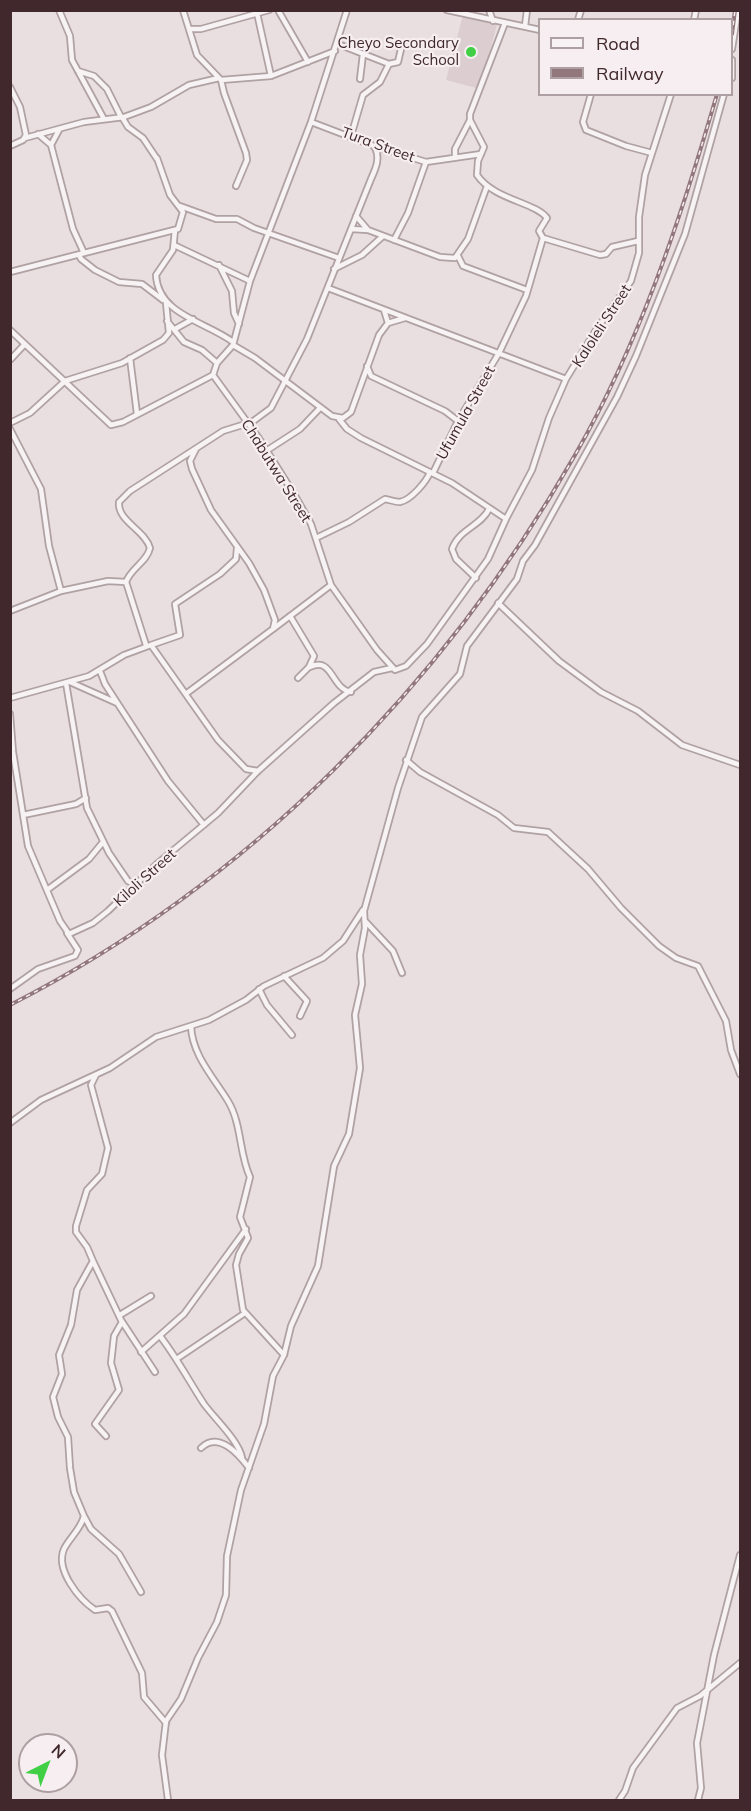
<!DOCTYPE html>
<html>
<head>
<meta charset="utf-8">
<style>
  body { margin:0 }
  #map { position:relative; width:751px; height:1811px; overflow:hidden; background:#e9dfe1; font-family:Mulish,sans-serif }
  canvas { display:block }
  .frame { position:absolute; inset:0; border:12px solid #40282c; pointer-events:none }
  .legend { position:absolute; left:538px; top:18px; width:195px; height:78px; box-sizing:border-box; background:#f6eef0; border:2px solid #ad9fa2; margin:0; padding:8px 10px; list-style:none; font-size:18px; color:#40282c }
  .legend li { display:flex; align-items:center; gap:12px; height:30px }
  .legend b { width:30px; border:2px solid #ad9fa2 }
  .north { position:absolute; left:18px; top:1733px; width:60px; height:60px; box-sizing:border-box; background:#f6eef0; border:2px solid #ad9fa2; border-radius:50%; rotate:42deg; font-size:16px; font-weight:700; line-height:24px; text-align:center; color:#40282c }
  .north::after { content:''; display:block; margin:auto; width:21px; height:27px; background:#41d045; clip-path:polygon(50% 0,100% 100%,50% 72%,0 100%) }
</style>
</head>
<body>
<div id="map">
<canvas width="751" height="1811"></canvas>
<div class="frame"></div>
<ul class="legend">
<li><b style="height:8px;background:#f7f2f3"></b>Road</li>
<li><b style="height:8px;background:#92787d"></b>Railway</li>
</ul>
<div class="north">N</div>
</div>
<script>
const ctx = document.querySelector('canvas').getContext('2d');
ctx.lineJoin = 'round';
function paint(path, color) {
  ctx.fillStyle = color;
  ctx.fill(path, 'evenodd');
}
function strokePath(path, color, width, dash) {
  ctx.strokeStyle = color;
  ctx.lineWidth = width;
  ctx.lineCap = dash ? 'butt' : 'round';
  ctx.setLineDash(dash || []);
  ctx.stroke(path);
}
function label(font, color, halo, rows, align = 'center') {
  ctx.font = font + ' Mulish,sans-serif';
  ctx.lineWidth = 4.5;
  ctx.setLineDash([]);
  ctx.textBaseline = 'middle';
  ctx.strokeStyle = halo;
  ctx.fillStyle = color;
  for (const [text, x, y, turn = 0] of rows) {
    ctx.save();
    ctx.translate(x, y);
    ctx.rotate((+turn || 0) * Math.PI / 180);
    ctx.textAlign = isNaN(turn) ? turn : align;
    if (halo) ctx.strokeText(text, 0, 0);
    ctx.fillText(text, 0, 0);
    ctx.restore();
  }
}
paint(new Path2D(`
  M463 15 497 24 480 89 446 80Z`), '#dbcdd0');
const street = new Path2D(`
  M59 10 70 36 72 60 104 119
  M183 10 197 55 221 80 271 76 335 51
  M278 10 308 62
  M347 10 311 122 250 281 233 345 217 363 213 375 258 437 294 494 311 524 331 585 377 650 395 670 406 666 427 644 488 559 506 519 532 470 549 418 566 379 596 330 631 281 639 253V217L645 175 671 94
  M447 10 540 30
  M489 10 493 21
  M257 13 271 76
  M578 20 581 10
  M694 20 696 10
  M525 26 527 10
  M189 29H201L269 10
  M338 44 389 64 398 62 401 49
  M732 49 738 10
  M732 60V78
  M78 71 94 76 107 89 121 117
  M360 79 363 54
  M221 80 224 93 246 153 247 160 236 186
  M10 87 20 107 26 135 23 140 10 146
  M591 94 583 122 586 130 626 146 652 153
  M122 117 128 127 143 138 157 159
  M311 122 374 146 426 162 481 154
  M38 134 51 145 73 229 84 253
  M351 136 363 95 380 82 389 64
  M25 138 84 122 124 117 151 107 189 85 219 78
  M51 145 59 130
  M455 158V149L470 120
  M180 206 216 219H237L254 228 339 258
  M356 216 368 230 440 257 455 258 468 239 487 186
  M351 229 368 230
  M175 230 173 250 156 275C158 315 207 322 233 342
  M543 238 600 255 606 254 612 247 638 241
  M394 240 408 213 426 162
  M174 245 250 281
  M79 255 81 259 95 270 119 282 142 284 163 300
  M458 256 463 266 527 290
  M219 265 232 291 234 313 239 324
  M334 269 362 255 383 236
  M10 272 178 229 183 212 170 195 157 158
  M328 288 566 379
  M167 321 184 342 202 350 217 363
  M388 323 405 318
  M175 329 193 319
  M10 330 111 425 123 422 213 375
  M233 345 255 358 332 416 343 418 351 412 379 335 388 323 384 310
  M130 358 137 414
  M10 360 24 345
  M367 366 371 376 445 411 458 421
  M339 419 347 429 361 438 452 483 506 519
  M10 423 30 413 65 381 122 363 163 340 169 333 166 303
  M10 429 41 489 49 546 61 591
  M266 451 300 429 320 408
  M433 473 458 421 499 353 526 296 543 238 539 231 547 218C535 202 494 200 477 175L478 161 484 147 470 120V114L505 23
  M316 538 349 522 385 499C390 500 395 502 400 502 411 500 427 481 430 472
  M476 578 456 559 452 549C459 529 481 526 489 509
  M126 582C131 568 147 562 150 548 145 530 117 521 119 502L130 491 223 431 252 422 271 408 307 339 371 179C376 168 381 157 374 146
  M498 603 559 661 601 692 638 711 682 745 740 765
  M10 611 61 591 108 581 126 582 146 645
  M290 616 314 656 309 667 298 678
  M273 629 331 585
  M151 645 180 635 175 604 220 574 236 559 237 548
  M310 667C333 656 331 689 351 692
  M100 671 105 684 168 781 204 825
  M70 682 117 703
  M66 683 87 808 109 853 128 881 135 885
  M187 693 273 629 275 620 264 590 249 563 211 510 192 469 190 461 196 449
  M10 698 89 676 124 655 151 645 218 740 246 769 258 771
  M10 714 13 752 28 846 60 921 69 934 93 923 108 911 158 863 218 813 258 771 334 703 374 672 392 668
  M406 760 420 772 498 815 514 828 548 832 588 869 621 908 659 946 676 958 698 966 726 1021 731 1050 740 1074
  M23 815 76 804 86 798
  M47 890 89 859 103 842
  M365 921 393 951 402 973
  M284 976 307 1001 300 1016
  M10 989 38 969 75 956 78 950 67 933
  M259 989 267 1005 292 1035
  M191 1026C192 1055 214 1078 228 1101 242 1124 239 1154 250 1177L240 1217 248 1238 239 1254 236 1265 243 1310 284 1355
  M96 1075 91 1085 108 1148 102 1174 87 1190 76 1226V1232L87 1247 93 1261 77 1290 71 1325 59 1355 62 1374 53 1397 58 1417 68 1437 70 1468 74 1492 84 1516C81 1529 70 1537 64 1549 55 1570 79 1599 95 1610L108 1608 112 1611 142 1673 144 1697 166 1723
  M10 1123 41 1100 110 1068 156 1037 209 1020 246 1000 264 986 323 958 343 941 363 910
  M93 1261 121 1320 155 1372
  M120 1315 151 1296
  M160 1336C177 1358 189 1381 204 1404 215 1419 239 1441 242 1458
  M141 1352 184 1314 246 1229
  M178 1358 245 1313
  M106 1436 95 1424 119 1390 111 1363 114 1336 122 1322
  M201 1448C218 1431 238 1453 249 1468
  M84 1516 91 1529 119 1554 141 1592
  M168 1800 162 1755 166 1721 181 1699 198 1658 217 1622 226 1595 227 1556 241 1490 264 1424 273 1376 284 1355 291 1326 318 1266 334 1166 349 1134 360 1068 355 1015 362 984 360 955 365 928 364 911 398 788 422 717 460 674 467 646 517 579 523 561 535 545 617 397 636 356 685 234 724 94
  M619 1800 625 1791 633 1768 677 1708 700 1696 740 1663
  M698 1800 701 1788 697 1743 714 1655 740 1555`);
strokePath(street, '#b0a1a3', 8);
strokePath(street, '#f7f2f3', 4.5);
const rail = new Path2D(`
  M732 34 735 10
  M10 1005C249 883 443 686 575 455 640 342 681 218 717 94`);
strokePath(rail, '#92787d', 4);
strokePath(rail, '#f6eef0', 1.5, [4.5]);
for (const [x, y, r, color] of [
  [471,52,6,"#41d045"]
]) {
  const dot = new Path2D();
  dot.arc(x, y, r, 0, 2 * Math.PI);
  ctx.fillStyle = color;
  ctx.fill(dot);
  strokePath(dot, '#f6eef0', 2);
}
label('15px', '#40282c', '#f6eef0', [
  ["Cheyo Secondary",459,43],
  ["School",459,60]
], 'right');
label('15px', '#40282c', '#f6eef0', [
  ["Tura Street",378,145,20],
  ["Kaloleli Street",602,326,-57],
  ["Ufumula Street",466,413,-61],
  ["Chabutwa Street",276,471,58],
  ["Kiloli Street",145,878,-42]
]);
</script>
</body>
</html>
